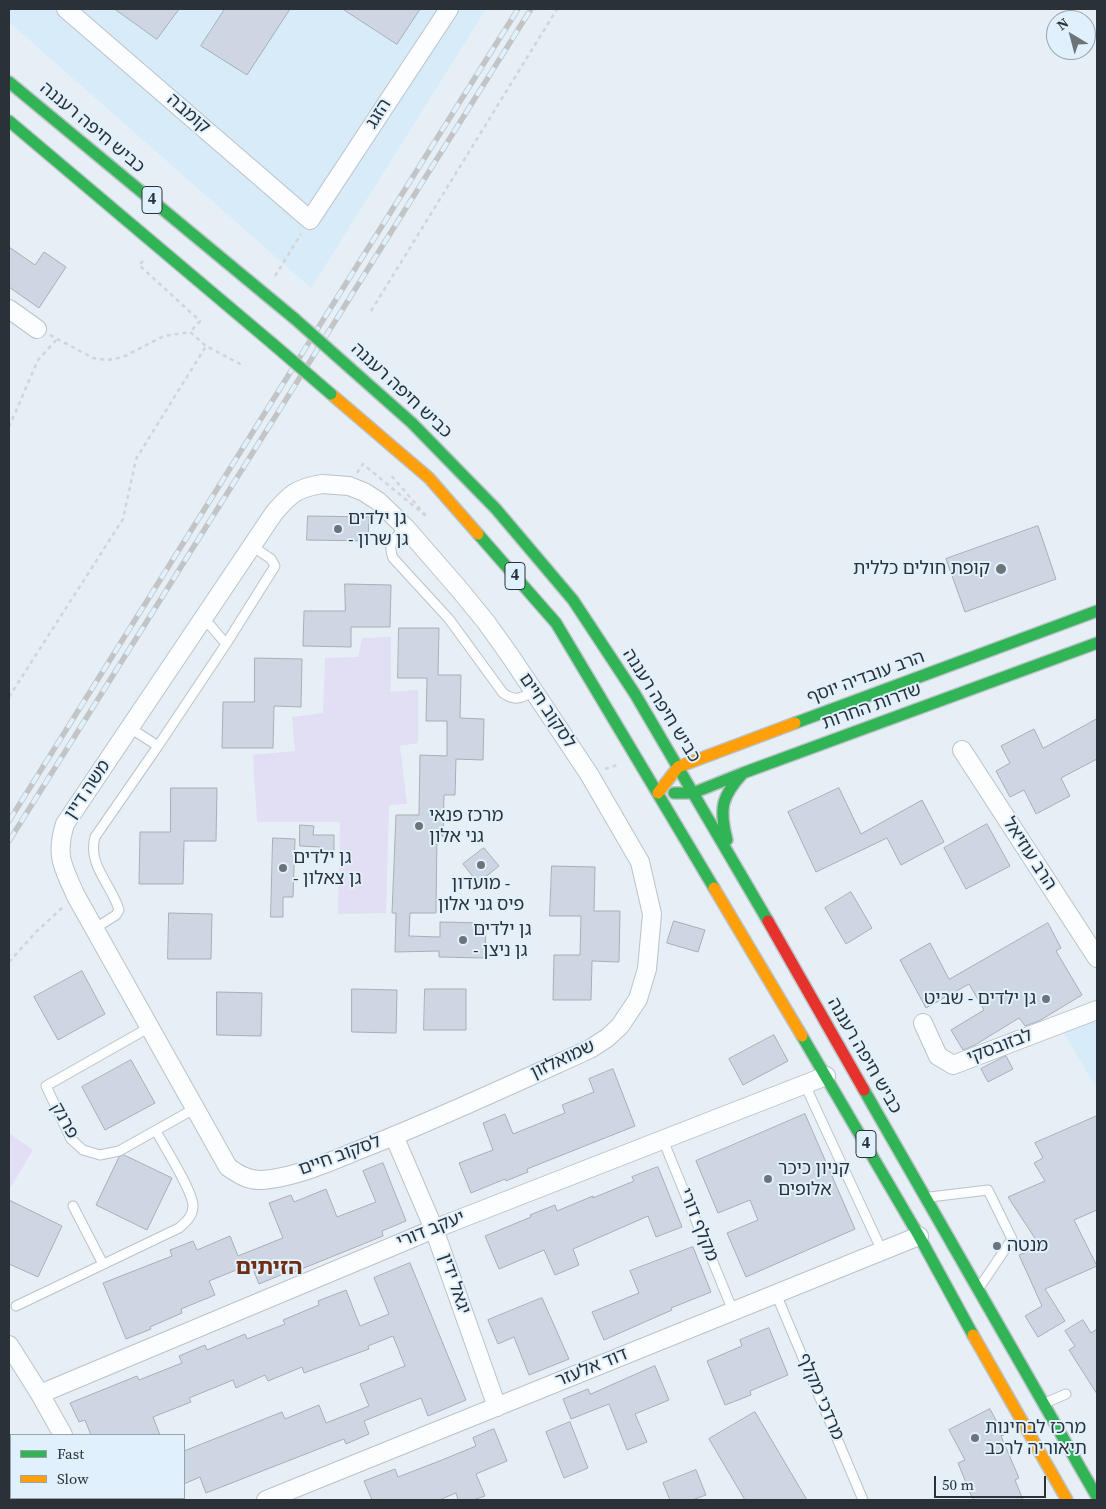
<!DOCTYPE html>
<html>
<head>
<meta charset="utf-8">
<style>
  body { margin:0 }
  #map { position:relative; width:1106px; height:1509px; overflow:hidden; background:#e6eff6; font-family:"Source Serif 4",serif }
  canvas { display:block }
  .frame { position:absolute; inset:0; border:10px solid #2a3137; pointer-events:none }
  .legend { position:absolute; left:10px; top:1434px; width:175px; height:65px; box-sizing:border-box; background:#e0f0fc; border:1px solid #97a4ad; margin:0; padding:6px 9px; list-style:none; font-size:15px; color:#2a3137 }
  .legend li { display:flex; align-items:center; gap:10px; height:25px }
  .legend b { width:25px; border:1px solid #97a4ad }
  .north { position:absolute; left:1046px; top:10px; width:50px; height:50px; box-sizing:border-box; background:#e0f0fc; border:1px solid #97a4ad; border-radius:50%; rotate:323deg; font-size:14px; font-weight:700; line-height:20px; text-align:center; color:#2a3137 }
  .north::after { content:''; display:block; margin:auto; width:18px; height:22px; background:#6c747a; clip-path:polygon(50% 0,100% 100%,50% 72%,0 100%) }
  .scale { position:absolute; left:934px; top:1476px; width:112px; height:22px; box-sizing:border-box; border:2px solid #2a3137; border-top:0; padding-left:6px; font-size:15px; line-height:18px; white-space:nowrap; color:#2a3137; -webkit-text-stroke:4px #e0f0fc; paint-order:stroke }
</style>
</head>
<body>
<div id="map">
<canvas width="1106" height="1509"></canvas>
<div class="frame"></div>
<ul class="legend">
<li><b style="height:6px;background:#30b455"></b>Fast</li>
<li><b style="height:6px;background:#ff9f0a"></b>Slow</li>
</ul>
<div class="north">N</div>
<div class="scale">50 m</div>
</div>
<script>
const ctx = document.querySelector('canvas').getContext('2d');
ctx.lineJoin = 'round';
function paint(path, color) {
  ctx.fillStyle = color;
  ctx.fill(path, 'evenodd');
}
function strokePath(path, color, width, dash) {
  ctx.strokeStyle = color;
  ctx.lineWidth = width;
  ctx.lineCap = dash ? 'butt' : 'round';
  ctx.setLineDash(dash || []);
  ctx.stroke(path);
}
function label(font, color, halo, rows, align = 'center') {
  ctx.font = font + ' "Source Serif 4","Noto Sans Hebrew",serif';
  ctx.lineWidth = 4;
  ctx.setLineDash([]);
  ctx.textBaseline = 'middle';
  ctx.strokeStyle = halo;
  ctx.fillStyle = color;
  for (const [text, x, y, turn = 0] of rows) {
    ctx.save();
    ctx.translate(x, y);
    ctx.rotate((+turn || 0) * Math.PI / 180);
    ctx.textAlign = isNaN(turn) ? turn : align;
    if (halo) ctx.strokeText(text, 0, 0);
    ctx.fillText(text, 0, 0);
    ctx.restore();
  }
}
paint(new Path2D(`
  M9 9H486L311 288 9 22Z
  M1097 1019V1089L1064 1033Z`), '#d7ebf9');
paint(new Path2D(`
  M391 637V681L390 692 418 690V743L400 746 407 804 389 805 386 913 338 914 340 822H257L253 755 295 751 292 717 323 713 325 658 358 657 362 638Z
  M9 1133 33 1150 9 1190Z`), '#e2def4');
const building = new Path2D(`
  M115 9H179L157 39Z
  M225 9H290L247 75 201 46Z
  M343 9H420L397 44Z
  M9 247 35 265 44 252 66 267 39 308 9 287Z
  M308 516 369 517 368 541 307 540Z
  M1038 526 1056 579 965 612 946 559Z
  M345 584 391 585 390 627H351V647L303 646 304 611H345Z
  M399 628H439L438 675H461L460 718 484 719 483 760 456 759 455 795H444L443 837 437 830 436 913H410L409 936 440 937V922L486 923 485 958 439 957V951L395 952 396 913H392L396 815H419L420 755 447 756V721H426L427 678H398Z
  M255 658 302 659 301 707 274 706 273 748H222L223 702H254Z
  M1097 719V759L1061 778 1070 796 1036 814 1024 790 1010 797 996 771 1010 763 1001 746 1034 729 1043 748Z
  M171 788H217L216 841H184L183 884H139L140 832H170Z
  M839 788 861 834 922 800 944 842 901 865 887 838 816 872 788 812Z
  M987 824 1010 866 966 889 944 848Z
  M300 825 314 826 313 835H334V853H320V847L300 846Z
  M273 838 295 839 293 897H283V917H271Z
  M484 848 499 866 478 883 463 864Z
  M552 866 595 867 594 911H620L619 962 592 961 591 1000H553L554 955H580L581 916H550Z
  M851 892 872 928 846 944 825 908Z
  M169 913 212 914 211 959H168Z
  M674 921 705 930 698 952 667 943Z
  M1048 923 1061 948 1056 951 1082 995 1039 1021 1025 1026 1019 1018 975 1045 963 1050 951 1030 984 1010 969 984 926 1008 900 960 930 943 949 979Z
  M82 971 105 1014 58 1040 34 997Z
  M352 989 397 990 396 1033 352 1032Z
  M425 989H466V1030H424Z
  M217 992 262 993 261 1036 217 1035Z
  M774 1035 788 1061 743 1085 729 1059Z
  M1006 1056 1013 1069 988 1082 981 1069Z
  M131 1060 155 1103 105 1130 82 1087Z
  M613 1069 635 1126 527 1169 528 1172 506 1181 505 1179 471 1193 459 1163 493 1150 483 1123 505 1114 513 1134 565 1113 562 1105 594 1092 589 1079Z
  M805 1114 855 1229 746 1277 727 1233 758 1220 750 1200 718 1213 696 1161Z
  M1097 1116V1210L1074 1220 1097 1266 1045 1289 1065 1321 1038 1337 1025 1316 1042 1306 1019 1255 1040 1246 1008 1197 1045 1181 1034 1163 1043 1158 1035 1143Z
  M124 1155 172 1178 147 1230 96 1205 119 1157Z
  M383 1163 406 1221 382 1231 383 1236 294 1272 293 1270 259 1284 251 1264 209 1281 215 1295 181 1309 182 1313 150 1327 151 1329 126 1339 103 1283 172 1256 170 1250 193 1241 197 1250 230 1236 238 1256 283 1238 269 1203 291 1195 294 1202 326 1189 337 1217 376 1202 363 1171Z
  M658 1167 682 1227 656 1237 648 1216 573 1249 579 1265 555 1275 544 1250 499 1269 485 1236 531 1217 530 1215 555 1205 557 1211 593 1196V1198L634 1181 632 1177Z
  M9 1200 62 1226 38 1277 9 1264Z
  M693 1247 711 1292 671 1308 672 1310 604 1340 592 1312 639 1293 630 1271Z
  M410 1263 466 1400 428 1416 421 1398 364 1421 369 1434 346 1444 344 1439 206 1493 200 1477 184 1484V1451L282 1412 285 1419 319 1405 326 1423 369 1406 360 1384 405 1366 393 1336 368 1346 369 1349 304 1373 302 1367 268 1381 265 1375 236 1388 233 1380 189 1398 191 1402 153 1417 160 1435H91L85 1420 79 1422 70 1403 137 1376 139 1380 182 1363 179 1356 205 1345 207 1350 245 1334 247 1339 285 1324 283 1320 319 1305 318 1301 346 1290 360 1326 389 1314 374 1278Z
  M542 1298 569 1359 529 1375 514 1337 498 1344 488 1320Z
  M1083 1320 1091 1333 1097 1329V1394L1069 1350 1075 1346 1065 1331Z
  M769 1328 788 1375 750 1391 751 1395 725 1405 707 1361 742 1346 740 1340Z
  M655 1366 669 1400 635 1414 647 1442 627 1450 609 1404 571 1419 563 1399 588 1389 590 1394Z
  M990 1409 1004 1435 1001 1436 1019 1478 1015 1480 1023 1500H973L958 1463 965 1460 949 1430Z
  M755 1412 807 1500H745L709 1439Z
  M570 1422 588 1468 564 1478 546 1432Z
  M494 1429 507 1461 476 1474 485 1496 473 1500H458L456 1493 439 1500H372L364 1481 395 1469 398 1477 442 1460 476 1446 473 1438Z
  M696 1470 706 1495 692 1500H670L663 1483Z`);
paint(building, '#cfd6e3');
strokePath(building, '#a8aeb4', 1);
const lane = new Path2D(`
  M406 528C394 538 387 542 393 558L449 619 503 693C516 702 521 698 534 691
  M226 644 275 566 271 559 252 546
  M158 746 226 644 210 625 202 620
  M94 929 116 915 119 910C112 885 87 865 95 837L158 746 130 728
  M150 1027 46 1086 71 1139 83 1150 100 1155 119 1151 194 1109
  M805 1085 882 1251
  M663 1140 733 1311
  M930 1197 988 1190 1012 1239 981 1285
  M73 1206 103 1264
  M776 1294 863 1500
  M16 1306 179 1228C186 1222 193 1216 193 1206 193 1191 164 1146 156 1131
  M1045 1403 1066 1394`);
const street = new Path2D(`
  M66 9 310 220 449 9
  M9 309 37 329
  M322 484 349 486 364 492 378 501 406 528 459 589 486 622 511 657 589 774 640 862 652 914 647 969 638 999 620 1026 607 1038 590 1049C515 1083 440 1118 364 1148 331 1161 298 1177 262 1180 249 1181 238 1174 228 1167L76 896C63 867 55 856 65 824L274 513C290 494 297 488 322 484Z
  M962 750 1097 958
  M923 1023 938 1056 953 1065 1097 1010
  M394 1136 434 1229 497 1407
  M9 1345 40 1394 63 1435
  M40 1394 434 1229 826 1076
  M96 1498 97 1500
  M266 1500 919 1236`);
const fast = new Path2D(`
  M9 82 295 319
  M9 121 273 344
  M350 368 412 423 496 509 573 600 635 694 768 921
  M478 534 556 623 714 888
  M795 723 1097 611
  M674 793H693L743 773 1097 643
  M727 840C719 809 721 797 743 773
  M802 1036 919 1236 973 1335
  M864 1090 1097 1497`);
const slow = new Path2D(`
  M331 394 429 478 478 534
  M658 793 678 767 795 723
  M714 888 802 1036
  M973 1335 1067 1500`);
const jam = new Path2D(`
  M768 921 864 1090`);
strokePath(lane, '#bbc2c8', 11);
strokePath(street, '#bbc2c8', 20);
strokePath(fast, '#bbc2c8', 14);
strokePath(slow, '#bbc2c8', 14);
strokePath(jam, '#bbc2c8', 14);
strokePath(new Path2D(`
  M143 261 139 265 200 321 190 332
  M275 276 301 234
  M371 311 557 9
  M50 335 93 358 108 360 123 357 164 336 190 332 206 346 244 366
  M9 427 38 360 57 339
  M357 473 363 464 427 517 390 474
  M9 697 123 519 136 459 206 346
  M605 769 617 765
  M9 962 36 932 63 907`), '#d2d4d6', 2.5, [4, 4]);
strokePath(lane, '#fbfdfe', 9);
strokePath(street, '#fbfdfe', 18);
strokePath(fast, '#30b455', 11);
strokePath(slow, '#ff9f0a', 11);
strokePath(jam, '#e5322d', 11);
const rail = new Path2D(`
  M9 821 518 9
  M9 841 531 9`);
strokePath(rail, '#c2c4c6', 5.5);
strokePath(rail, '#e0f0fc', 4, [11]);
const fastBridge = new Path2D(`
  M295 319 350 368
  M273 344 331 394`);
strokePath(fastBridge, '#bbc2c8', 14, []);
strokePath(fastBridge, '#30b455', 11);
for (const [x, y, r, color] of [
  [338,529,5,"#6c747a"],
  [1001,569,6,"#6c747a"],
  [419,826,5,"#6c747a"],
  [481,865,5,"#6c747a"],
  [283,868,5,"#6c747a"],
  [463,940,5,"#6c747a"],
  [1046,999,5,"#6c747a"],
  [768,1179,5,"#6c747a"],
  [997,1246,5,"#6c747a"],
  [975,1438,5,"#6c747a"]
]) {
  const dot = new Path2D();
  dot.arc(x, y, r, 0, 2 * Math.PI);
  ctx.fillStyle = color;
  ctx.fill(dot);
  strokePath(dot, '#e0f0fc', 2);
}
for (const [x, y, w] of [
  [152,200,20],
  [515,576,20],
  [866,1144,20]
]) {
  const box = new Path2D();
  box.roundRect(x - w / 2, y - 13.5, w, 27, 4);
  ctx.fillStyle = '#e0f0fc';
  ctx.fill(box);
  strokePath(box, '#2a3137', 1);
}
label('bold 16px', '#2a3137', null, [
  ["4",152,200],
  ["4",515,576],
  ["4",866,1144]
]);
label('18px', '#2a3137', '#e0f0fc', [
  ["קומבה",188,114,41],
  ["הזגג",379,114,-57],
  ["כביש חיפה רעננה",92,128,40],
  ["כביש חיפה רעננה",401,391,43],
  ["הרב עובדיה יוסף",866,678,-20],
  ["כביש חיפה רעננה",661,706,58],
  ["שדרות החרות",872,707,-20],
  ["לסקוב חיים",547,711,56],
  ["משה דיין",88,790,-56],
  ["הרב עוזיאל",1029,854,57],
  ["לבזובסקי",1000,1047,-21],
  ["כביש חיפה רעננה",864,1056,60],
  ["שמואלזון",563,1060,-25],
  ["פרנק",64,1121,61],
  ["לסקוב חיים",340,1156,-20],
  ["מקלף דורי",698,1225,68],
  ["יעקב דורי",431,1230,-22],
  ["יגאל ידין",454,1284,71],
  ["דוד אלעזר",592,1368,-22],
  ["מרדכי מקלף",820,1397,67]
]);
label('18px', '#2a3137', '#e0f0fc', [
  ["גן ילדים",348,519],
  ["- גן שרון",348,540],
  ["קופת חולים כללית",990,569,"right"],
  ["מרכז פנאי",429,816],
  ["גני אלון",429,837],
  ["גן ילדים",293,858],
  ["- גן צאלון",293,879],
  ["מועדון -",481,884,"center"],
  ["פיס גני אלון",481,905,"center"],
  ["גן ילדים",473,930],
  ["- גן ניצן",473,951],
  ["גן ילדים - שביט",1036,999,"right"],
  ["קניון כיכר",778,1169],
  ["אלופים",778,1190],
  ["מנטה",1007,1246],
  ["מרכז לבחינות",985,1428],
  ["תיאוריה לרכב",985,1449]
], 'left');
label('bold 22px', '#6f2e11', '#e0f0fc', [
  ["הזיתים",269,1268]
]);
</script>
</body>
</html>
